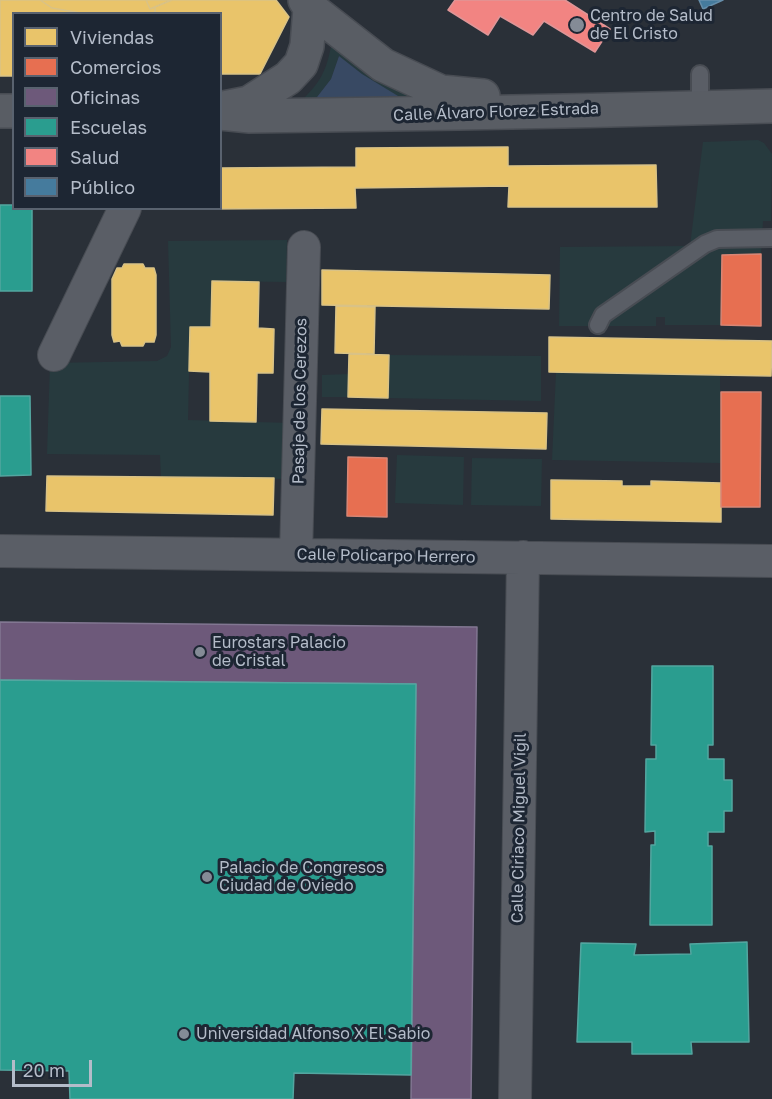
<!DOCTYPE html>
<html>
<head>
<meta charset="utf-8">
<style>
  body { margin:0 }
  #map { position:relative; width:772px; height:1099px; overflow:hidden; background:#2a3038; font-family:"Golos Text",sans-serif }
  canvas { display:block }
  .legend { position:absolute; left:12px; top:12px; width:210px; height:198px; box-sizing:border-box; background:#1d2633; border:2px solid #59626f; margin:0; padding:8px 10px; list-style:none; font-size:18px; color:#b4bcc9 }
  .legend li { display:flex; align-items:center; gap:12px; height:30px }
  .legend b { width:30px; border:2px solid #59626f }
  .scale { position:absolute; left:12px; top:1060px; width:80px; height:27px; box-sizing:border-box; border:3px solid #b4bcc9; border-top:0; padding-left:8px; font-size:18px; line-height:21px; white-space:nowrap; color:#b4bcc9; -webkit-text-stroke:4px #1d2633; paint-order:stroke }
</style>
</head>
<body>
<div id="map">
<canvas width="772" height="1099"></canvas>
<ul class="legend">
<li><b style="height:16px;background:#e9c46a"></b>Viviendas</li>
<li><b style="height:16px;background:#e76f51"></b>Comercios</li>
<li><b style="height:16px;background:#6d597a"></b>Oficinas</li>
<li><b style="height:16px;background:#2a9d8f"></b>Escuelas</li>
<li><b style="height:16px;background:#f28482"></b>Salud</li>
<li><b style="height:16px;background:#457b9d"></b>Público</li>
</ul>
<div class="scale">20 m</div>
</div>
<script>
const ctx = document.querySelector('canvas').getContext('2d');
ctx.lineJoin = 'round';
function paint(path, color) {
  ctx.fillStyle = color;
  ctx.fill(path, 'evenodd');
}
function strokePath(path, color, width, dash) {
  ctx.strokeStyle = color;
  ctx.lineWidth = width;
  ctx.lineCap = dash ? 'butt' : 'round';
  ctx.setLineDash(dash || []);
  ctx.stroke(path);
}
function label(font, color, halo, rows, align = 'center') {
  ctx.font = font + ' "Golos Text",sans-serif';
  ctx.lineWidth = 6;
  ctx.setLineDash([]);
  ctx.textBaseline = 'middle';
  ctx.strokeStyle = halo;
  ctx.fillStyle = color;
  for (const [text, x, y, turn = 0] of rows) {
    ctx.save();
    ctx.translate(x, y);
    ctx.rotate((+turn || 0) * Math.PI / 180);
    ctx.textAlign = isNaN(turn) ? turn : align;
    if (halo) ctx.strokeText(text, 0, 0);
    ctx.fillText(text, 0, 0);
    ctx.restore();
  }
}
paint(new Path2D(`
  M332 41 441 107 292 109C318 86 326 76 332 41ZM339 56 362 74 402 99 310 106 331 79Z
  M758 140 764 143 772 154 771 221H763L761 254 722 255 721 325H665V317H656V326H559L560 247 690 246 703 142Z
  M287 240 286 282 212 281 211 327H190L188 420 291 423 290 479 161 477 160 455 47 454 50 363 157 361 167 356 171 347 168 241Z
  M389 355 541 356V401L388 398Z
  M556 372 720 375 721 463 552 460Z
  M349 374 348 397H322V375Z
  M397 455 464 457 463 505 395 503Z
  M472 458 542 459 541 506 471 505Z`), '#273a3e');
paint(new Path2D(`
  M339 56 362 74 403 99 310 106 331 79Z`), '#384963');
const homes = new Path2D(`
  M0 0H40L52 8 86 14H14V76H0Z
  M40 0H146L150 9 155 7V14H86L52 8Z
  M146 0H171L150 9Z
  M172 0H276L289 17 260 74H220V14H155V7Z
  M508 147V166L656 165 657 207H508L509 186 355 188 356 208 206 209 220 208V168L356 167V148Z
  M124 264H143L145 268H154L156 275V335L154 342H145L143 346H122L120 341 114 342 112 335V279L117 268H122Z
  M322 270 550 275 549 309 322 305Z
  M212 281 259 282 258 328 274 329 273 373H257L256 422 210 421V372L189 371 190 327H211Z
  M336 306 375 307 374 354 335 353Z
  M549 337 772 341 771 376 549 372Z
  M349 354 389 355 388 398 348 397Z
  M322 409 547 413 546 449 321 444Z
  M47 476 274 478 273 515 46 511Z
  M551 480 622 481V486H651V481L721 483V522L551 519Z`);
paint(homes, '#e9c46a');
strokePath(homes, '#d9c286', 1.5);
const shops = new Path2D(`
  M761 254V326L721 325 722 255Z
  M721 392H761L760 507H721Z
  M348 457 387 458V517L347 516Z`);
paint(shops, '#e76f51');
strokePath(shops, '#d88675', 1.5);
const offices = new Path2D(`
  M0 622 477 627 471 1099H411L416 684 0 680Z`);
paint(offices, '#6d597a');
strokePath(offices, '#827792', 1.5);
const schools = new Path2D(`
  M0 205H14V208H32V291H0Z
  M0 396H30L31 475 0 476Z
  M652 666H713V745H708V759H724V780H732V811H724V832H708V846H712V925H650L651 845H655V831L645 832 646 759H656V745H651Z
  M0 680 416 684 411 1075 294 1073 293 1099H70L69 1071 0 1070Z
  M747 942 749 1042H691L692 1054H632V1042H577L581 943 636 944 634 955 691 954 690 944Z`);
paint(schools, '#2a9d8f');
strokePath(schools, '#53a6a0', 1.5);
const health = new Path2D(`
  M455 0H565L610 29 595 52 544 21 533 35 500 16 488 35 448 10Z`);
paint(health, '#f28482');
strokePath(health, '#df9597', 1.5);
const public = new Path2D(`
  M699 0H723L703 9Z`);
paint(public, '#457b9d');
strokePath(public, '#668eaa', 1.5);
const lane = new Path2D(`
  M700 74V108
  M598 325 603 315 705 244 717 239 772 238`);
const street = new Path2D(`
  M54 355 125 208
  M0 551 772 561
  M296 555 304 247
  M515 1099 523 557`);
const secondary = new Path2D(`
  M305 0 310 8 383 65 441 92 483 96
  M224 108 249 103 288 78 301 64 307 46 310 8
  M0 111H14
  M220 113 250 116C424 114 598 111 772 106`);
strokePath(lane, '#484c53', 20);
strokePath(street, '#484c53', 34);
strokePath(secondary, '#484c53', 36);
strokePath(lane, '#5a5e66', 16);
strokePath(street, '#5a5e66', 32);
strokePath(secondary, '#595d64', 33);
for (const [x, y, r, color] of [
  [577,25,8,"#848b96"],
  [200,652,6,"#848b96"],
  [207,877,6,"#848b96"],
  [184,1034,6,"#848b96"]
]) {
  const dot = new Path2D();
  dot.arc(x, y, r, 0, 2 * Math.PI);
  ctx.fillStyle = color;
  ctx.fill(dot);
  strokePath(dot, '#1d2633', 2);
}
label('16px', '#b4bcc9', '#1d2633', [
  ["Centro de Salud",590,16],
  ["de El Cristo",590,34],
  ["Eurostars Palacio",212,643],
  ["de Cristal",212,661],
  ["Palacio de Congresos",219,868],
  ["Ciudad de Oviedo",219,886],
  ["Universidad Alfonso X El Sabio",196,1034]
], 'left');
label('16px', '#b4bcc9', '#1d2633', [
  ["Calle Álvaro Florez Estrada",496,112,-2],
  ["Pasaje de los Cerezos",300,401,-89],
  ["Calle Policarpo Herrero",386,556,1],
  ["Calle Ciriaco Miguel Vigil",519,828,-89]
]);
</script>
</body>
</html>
